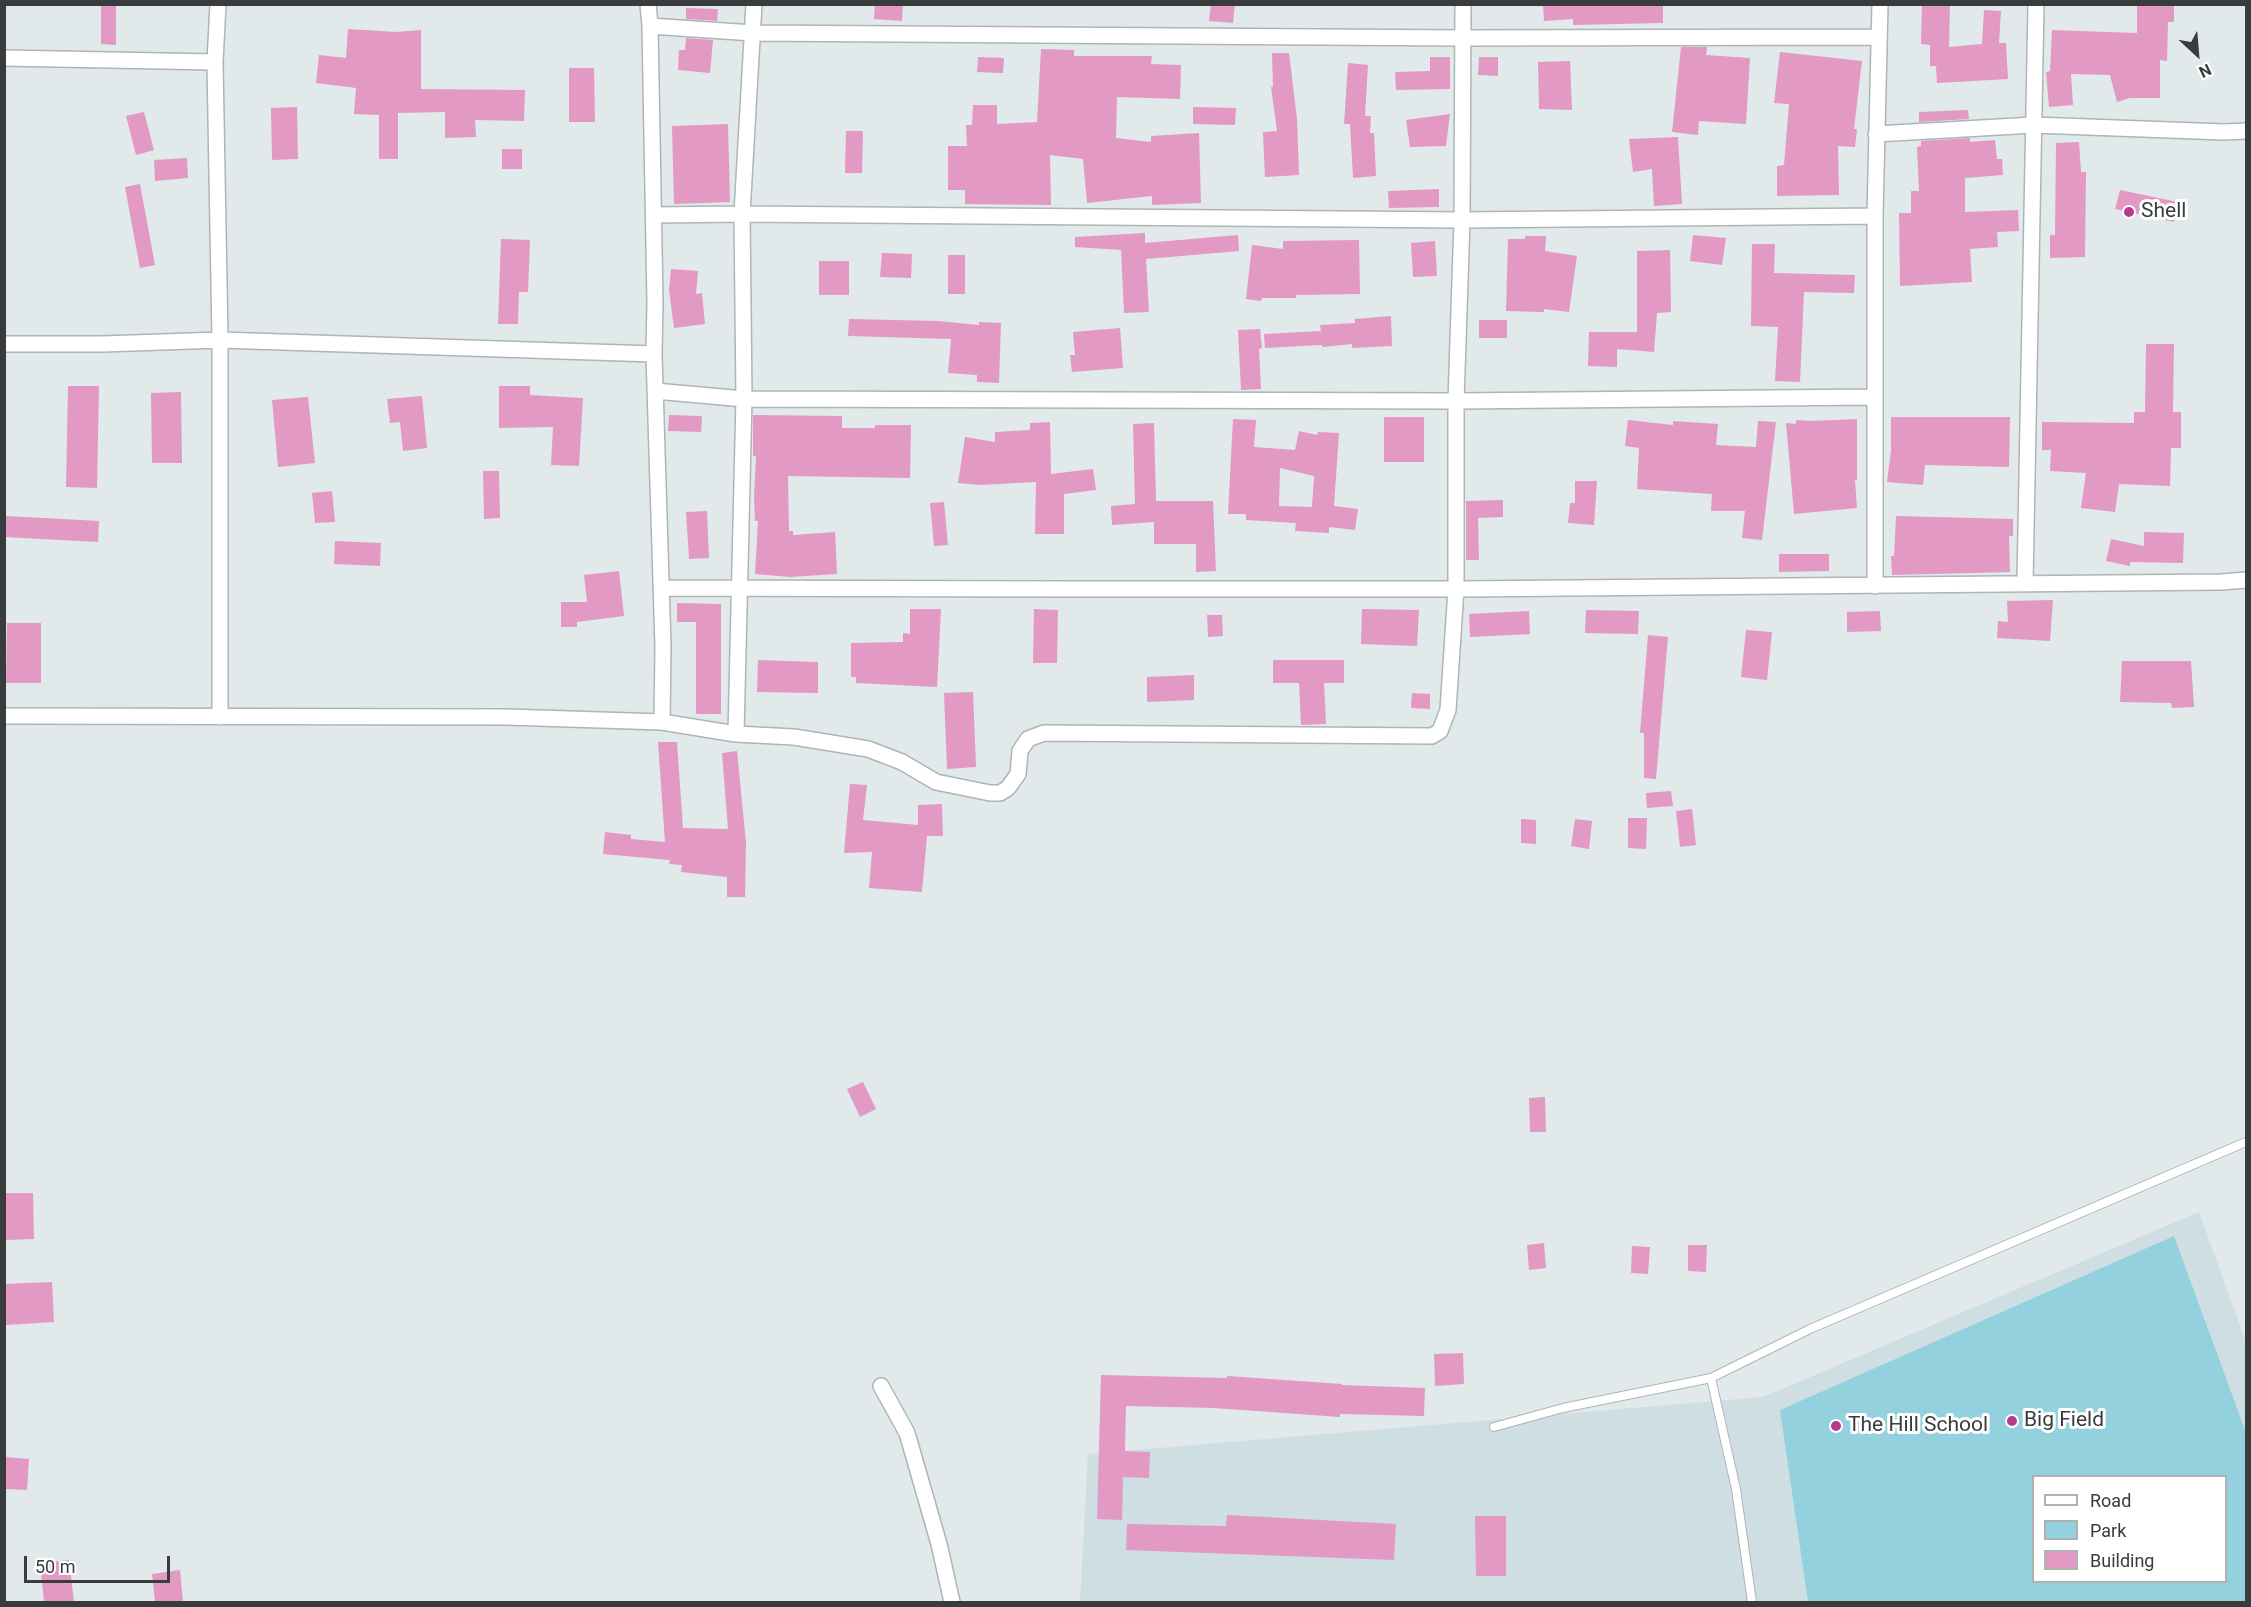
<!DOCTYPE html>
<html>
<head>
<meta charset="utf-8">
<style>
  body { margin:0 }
  #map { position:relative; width:2251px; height:1607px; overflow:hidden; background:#e1e9ea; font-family:Roboto,sans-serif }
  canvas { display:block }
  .frame { position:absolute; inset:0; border:6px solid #393c3c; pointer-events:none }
  .legend { position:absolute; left:2032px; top:1475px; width:195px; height:108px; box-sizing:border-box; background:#fff; border:2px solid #b0b1b1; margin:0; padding:8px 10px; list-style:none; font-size:18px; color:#393c3c }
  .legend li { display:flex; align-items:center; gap:12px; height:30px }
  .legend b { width:30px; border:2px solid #b0b1b1 }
  .north { position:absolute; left:2167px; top:24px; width:60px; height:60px; -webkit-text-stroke:4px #fff; paint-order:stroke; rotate:154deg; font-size:16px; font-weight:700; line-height:24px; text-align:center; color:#393c3c }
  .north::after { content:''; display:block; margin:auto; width:21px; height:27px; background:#393c3c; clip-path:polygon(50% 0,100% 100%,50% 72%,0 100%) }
  .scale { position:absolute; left:24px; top:1556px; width:146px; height:27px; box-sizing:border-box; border:3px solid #393c3c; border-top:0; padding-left:8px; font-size:18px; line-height:21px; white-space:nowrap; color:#393c3c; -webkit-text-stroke:4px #fff; paint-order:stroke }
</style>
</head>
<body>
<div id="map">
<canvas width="2251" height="1607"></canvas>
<div class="frame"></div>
<ul class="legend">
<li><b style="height:8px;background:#fff"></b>Road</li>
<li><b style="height:16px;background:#94d1df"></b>Park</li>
<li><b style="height:16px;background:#e299c4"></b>Building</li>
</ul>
<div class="north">N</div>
<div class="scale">50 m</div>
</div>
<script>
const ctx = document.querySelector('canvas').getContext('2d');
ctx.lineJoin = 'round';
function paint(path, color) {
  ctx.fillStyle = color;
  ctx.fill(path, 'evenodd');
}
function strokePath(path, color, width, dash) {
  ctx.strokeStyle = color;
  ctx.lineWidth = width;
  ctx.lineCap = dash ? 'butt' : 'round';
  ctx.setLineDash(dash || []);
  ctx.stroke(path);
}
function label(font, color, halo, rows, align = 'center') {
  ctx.font = font + ' Roboto,sans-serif';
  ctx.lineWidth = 6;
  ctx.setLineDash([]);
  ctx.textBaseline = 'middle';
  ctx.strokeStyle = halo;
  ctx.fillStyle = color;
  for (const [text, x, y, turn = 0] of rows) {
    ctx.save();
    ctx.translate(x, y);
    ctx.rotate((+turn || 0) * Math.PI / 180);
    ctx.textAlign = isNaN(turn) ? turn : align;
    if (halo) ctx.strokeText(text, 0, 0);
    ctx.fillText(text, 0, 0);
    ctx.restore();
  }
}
paint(new Path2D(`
  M2199 1212 2246 1342V1602H1080L1088 1454 1763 1397ZM2034 1476H2226V1582H2034Z`), '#cedee3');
paint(new Path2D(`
  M2174 1236 2246 1433V1602H1808L1780 1410ZM2034 1476H2226V1582H2034Z`), '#94d1df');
paint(new Path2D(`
  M101 4H116V45L101 44Z
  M875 4H903L902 21 874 19Z
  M1211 4H1235L1233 23 1209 21Z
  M1543 4H1663V23L1573 25V19L1544 21Z
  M1922 4H1950L1949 47 1982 44 1984 10 2001 11 1999 43H2006L2008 79 1937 83 1936 66H1930V45L1921 44Z
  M2137 4H2174V22H2168L2167 61 2160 60V98H2130L2117 102 2110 75 2071 74 2073 105 2049 107 2046 72 2050 71 2052 30 2137 33Z
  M686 8 718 9 717 21 686 19Z
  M348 29 396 32 421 30V89L525 90 524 121 475 120 476 137 445 138V112L398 113V159H379V115L354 114 356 88 316 83 319 55 346 58Z
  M686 38 713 40 710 73 678 70 679 50H685Z
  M1681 47H1707L1706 55 1750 58 1746 124 1699 121 1698 135 1672 132Z
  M1041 49 1074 50V56H1152L1151 64 1181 65 1180 99 1117 97 1116 138 1151 142V136L1199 133 1201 203 1152 205V196L1087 203 1083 159 1050 155 1051 205 965 204V190H948V146H967L966 125H972L973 105H997V124L1037 122Z
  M1780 52 1862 61 1854 129H1857L1855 147 1838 146 1839 195 1777 196V166L1784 165 1789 104 1774 103Z
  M1272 53H1289L1297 119 1299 175 1265 177 1263 132 1277 131 1271 87H1273Z
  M978 57 1004 58 1003 73 977 72Z
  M1430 57H1450V89L1396 90 1395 72 1430 71Z
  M1479 57H1498V76L1478 75Z
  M1570 61 1572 110 1539 109 1538 62Z
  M1348 63 1368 65 1365 116H1371L1370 133H1374L1376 176 1353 178 1350 124H1344Z
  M569 68H594L595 122H569Z
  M297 107 298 159 272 160 271 108Z
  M1193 107 1236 108 1235 125 1193 124Z
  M1968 110 1969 119 1919 122V112Z
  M144 112 154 150 136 155 126 116Z
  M1450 114 1446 146 1410 147 1406 120Z
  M728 124 730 202 674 204 672 126Z
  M846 131H863L862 173H845Z
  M1678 137 1682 204 1654 206 1652 169 1633 172 1629 139Z
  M1970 138V142L1995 140 1997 159H2002L2003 175 1965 178V212L2018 210 2019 231 1997 232 1998 247 1970 249 1972 282 1900 286 1899 213H1911V191H1919L1917 147 1921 146V141Z
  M2079 142 2081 172H2086L2085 257 2050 258V235H2055L2056 143Z
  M502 149H522V169H502Z
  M187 158 188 178 155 181 154 160Z
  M140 184 155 265 140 268 125 187Z
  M1439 189V207L1389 208 1388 191Z
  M2120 190 2178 202 2174 222 2115 209Z
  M1145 233V243L1238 235 1239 251 1146 259 1149 312 1124 313 1121 250 1075 247V237Z
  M1693 235 1726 238 1722 265 1690 261Z
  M1525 236H1546L1545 251 1577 256 1569 312 1544 309V312L1506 311 1508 239H1525Z
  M501 239 530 240 528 292H519L518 324H498Z
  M1359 240 1360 294 1296 295V298H1262L1261 301 1246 299 1252 245 1283 249V241Z
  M1435 241 1437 276 1413 277 1411 243Z
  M1752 244H1775L1774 273 1855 275 1854 293 1804 292 1800 382 1775 381 1778 327 1751 326Z
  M1670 250 1671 312 1657 313 1654 352 1617 349V367L1588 366 1589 332H1637V251Z
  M882 253 912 254 911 278 880 277Z
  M948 255H965V294H948Z
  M819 261H849V295H819Z
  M671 269 698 271 696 294 702 293 705 324 674 328 669 290Z
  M1391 316 1392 346 1352 348V344L1322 347V345L1265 348 1264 334 1321 331 1320 325 1355 323V319Z
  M849 319 938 321 979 325V322L1001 323 999 383 977 382V375L948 373 951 339 848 336Z
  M1479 320H1507V338H1479Z
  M1120 328 1123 368 1072 372 1070 355H1075L1073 332Z
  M1260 329 1262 348 1259 349 1261 389 1241 390 1238 330Z
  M2146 344H2174L2173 412H2181V448H2171L2170 486 2119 484 2115 512 2081 508 2086 473 2050 471 2051 450H2042V422L2134 423V412H2145Z
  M68 386H99L97 488 66 487Z
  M499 386H530V395L583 398 579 466 551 465 553 427 499 428Z
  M181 392 182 463H152L151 393Z
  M422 396 427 448 403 451 400 422 390 423 387 399Z
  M308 397 315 463 278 467 272 400Z
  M669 415 702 416 701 432 668 431Z
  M753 415 842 416V428H875V425H911L910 478 788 476 789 531H793V535L835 532 837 574 790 577 755 574 758 521H755L754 497 756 456H753Z
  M1384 417H1424V462H1384Z
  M1891 417H2010L2009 467 1925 465 1923 485 1887 482 1891 451Z
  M1233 419 1256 420 1254 447 1295 450 1299 431 1317 435 1318 432 1339 433 1334 506 1358 509 1355 530 1329 527V533L1295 531 1296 523 1246 520V514H1228ZM1280 468 1314 476 1312 507 1279 506Z
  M1857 419V480H1855L1857 508 1794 514 1786 423 1796 424V420L1812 421Z
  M1628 420 1673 425V421L1718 424 1716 445 1756 447 1758 421 1776 422 1762 540 1742 538 1745 511H1711L1712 494 1637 489 1639 448 1625 446Z
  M1050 422 1051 474 1093 469 1096 490 1064 494V534H1035L1036 482 981 485 958 483 965 437 995 442V432L1030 430V423Z
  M1154 423 1156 501H1213L1216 571 1196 572V544H1154V522L1112 525 1111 506 1135 504 1133 424Z
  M483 471H499L500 518 484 519Z
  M1575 481H1597L1594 525 1568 523 1570 503H1575Z
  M332 491 335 522 315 523 312 493Z
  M1503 500V517L1478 518 1479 560H1466V501Z
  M944 502 948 545 934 546 930 503Z
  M707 511 709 558 689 559 686 512Z
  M6 516 99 521 98 542 5 537Z
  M1896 516 2013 519V536H2009L2010 572 1892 575 1891 556H1894Z
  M2144 532 2184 533 2183 563 2130 562V566L2106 561 2111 539 2144 546Z
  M335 541 381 543 380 566 334 564Z
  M1779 554H1829V571L1779 572Z
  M619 571 624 616 577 622V627H561V602H587L584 575Z
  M2053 600 2050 641 1997 638 1998 621 2008 622 2007 601Z
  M677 603 721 604V714H696V622H677Z
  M910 609H941L937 687 856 683V677H851V643L903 642V633L910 634Z
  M1034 609 1058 610 1057 663H1033Z
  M1362 609 1419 610 1417 646 1361 644Z
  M1586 610 1639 611 1638 634 1585 633Z
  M1529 611 1530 634 1470 637 1469 614Z
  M1880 611 1881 631 1847 632V612Z
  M1207 615H1222L1223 636 1208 637Z
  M7 623H41V683H6Z
  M1746 630 1772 632 1767 680 1741 677Z
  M1648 635 1668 637 1656 779 1644 778V733H1640Z
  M758 660 818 662V693L757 692Z
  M1273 660H1344V683H1324L1326 724 1301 725 1299 683H1273Z
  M2122 661H2191L2194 707 2172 708 2171 703 2120 702Z
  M1194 675V700L1147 702V677Z
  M973 692 976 767 947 769 944 693Z
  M1412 693 1430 694V709L1411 708Z
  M658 742H677L683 828 728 829 722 753 737 751 746 843 745 897H727V877L681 872 682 865 669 864 670 860 603 854 605 832 631 835V839L665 842Z
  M850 784 867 785 863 820 918 825V805L942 804 943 836H927L922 892 869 888 872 852 844 853Z
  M1671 791 1673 806 1647 808 1646 793Z
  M1692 809 1696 845 1680 847 1676 811Z
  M1628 818H1647L1646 849 1628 848Z
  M1521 819 1536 820V844L1521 843Z
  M1575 819 1592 821 1589 849 1571 846Z
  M863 1082 876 1109 860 1117 847 1089Z
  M1545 1097 1546 1132H1530L1529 1098Z
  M5 1193H33L34 1239 6 1240Z
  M1544 1243 1546 1268 1529 1270 1527 1245Z
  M1688 1245H1707L1706 1272 1688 1271Z
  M1632 1246 1650 1247 1648 1274 1631 1273Z
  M52 1282 54 1322 6 1325 4 1284Z
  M1463 1353 1464 1384 1435 1386 1434 1354Z
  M1101 1375 1227 1378V1376L1342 1384V1385L1425 1388 1424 1416 1340 1414V1417L1214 1408 1126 1406 1125 1451 1150 1452 1149 1478 1123 1477 1122 1520 1097 1519Z
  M4 1457 29 1459 27 1490 4 1489Z
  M1227 1515 1396 1524 1394 1560 1126 1550 1127 1524 1226 1526Z
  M1475 1516H1506V1576H1476Z
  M69 1560 74 1602H44L40 1563Z
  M180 1570 183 1602H155L152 1574Z`), '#e299c4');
const lane = new Path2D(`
  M1494 1427 1563 1408 1711 1378
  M1752 1602 1736 1489 1711 1378 1810 1329 2246 1142`);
const street = new Path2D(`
  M218 4 215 62 220 340V717
  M648 4 650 26 655 302 654 354 663 646 662 722
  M650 26 753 33 1462 38 1879 37
  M4 58 215 62
  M1876 134 2034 125 2224 132 2246 131
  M654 215 742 214 1462 220 1875 216
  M4 344H103L220 340 654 354
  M655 391 744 399 1456 401 1874 397
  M2025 582 2036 4
  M1875 586V216L1880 4
  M661 588C928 587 1194 591 1461 589 1714 588 1967 582 2221 582L2246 580
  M4 716 507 717 662 722 736 734 794 737 868 749 902 762 936 782 990 793H1000L1008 788 1018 774 1020 751 1028 739 1044 733 1432 736 1440 731 1448 710 1456 589V401L1462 220 1463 4
  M736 734 744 399 742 214 754 4
  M881 1386 907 1433 939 1544 952 1602`);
strokePath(lane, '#adb5b7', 10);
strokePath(street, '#adb5b7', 18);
strokePath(lane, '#fff', 8);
strokePath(street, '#fff', 15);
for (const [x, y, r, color] of [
  [2129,212,6,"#b53b8d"],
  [2012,1421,6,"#b53b8d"],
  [1836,1426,6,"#b53b8d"]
]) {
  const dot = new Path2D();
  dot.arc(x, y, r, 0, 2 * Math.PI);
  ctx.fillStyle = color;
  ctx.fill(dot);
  strokePath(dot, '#fff', 2);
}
label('21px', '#393c3c', '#fff', [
  ["Shell",2141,212],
  ["Big Field",2024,1421],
  ["The Hill School",1848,1426]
], 'left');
</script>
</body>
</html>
